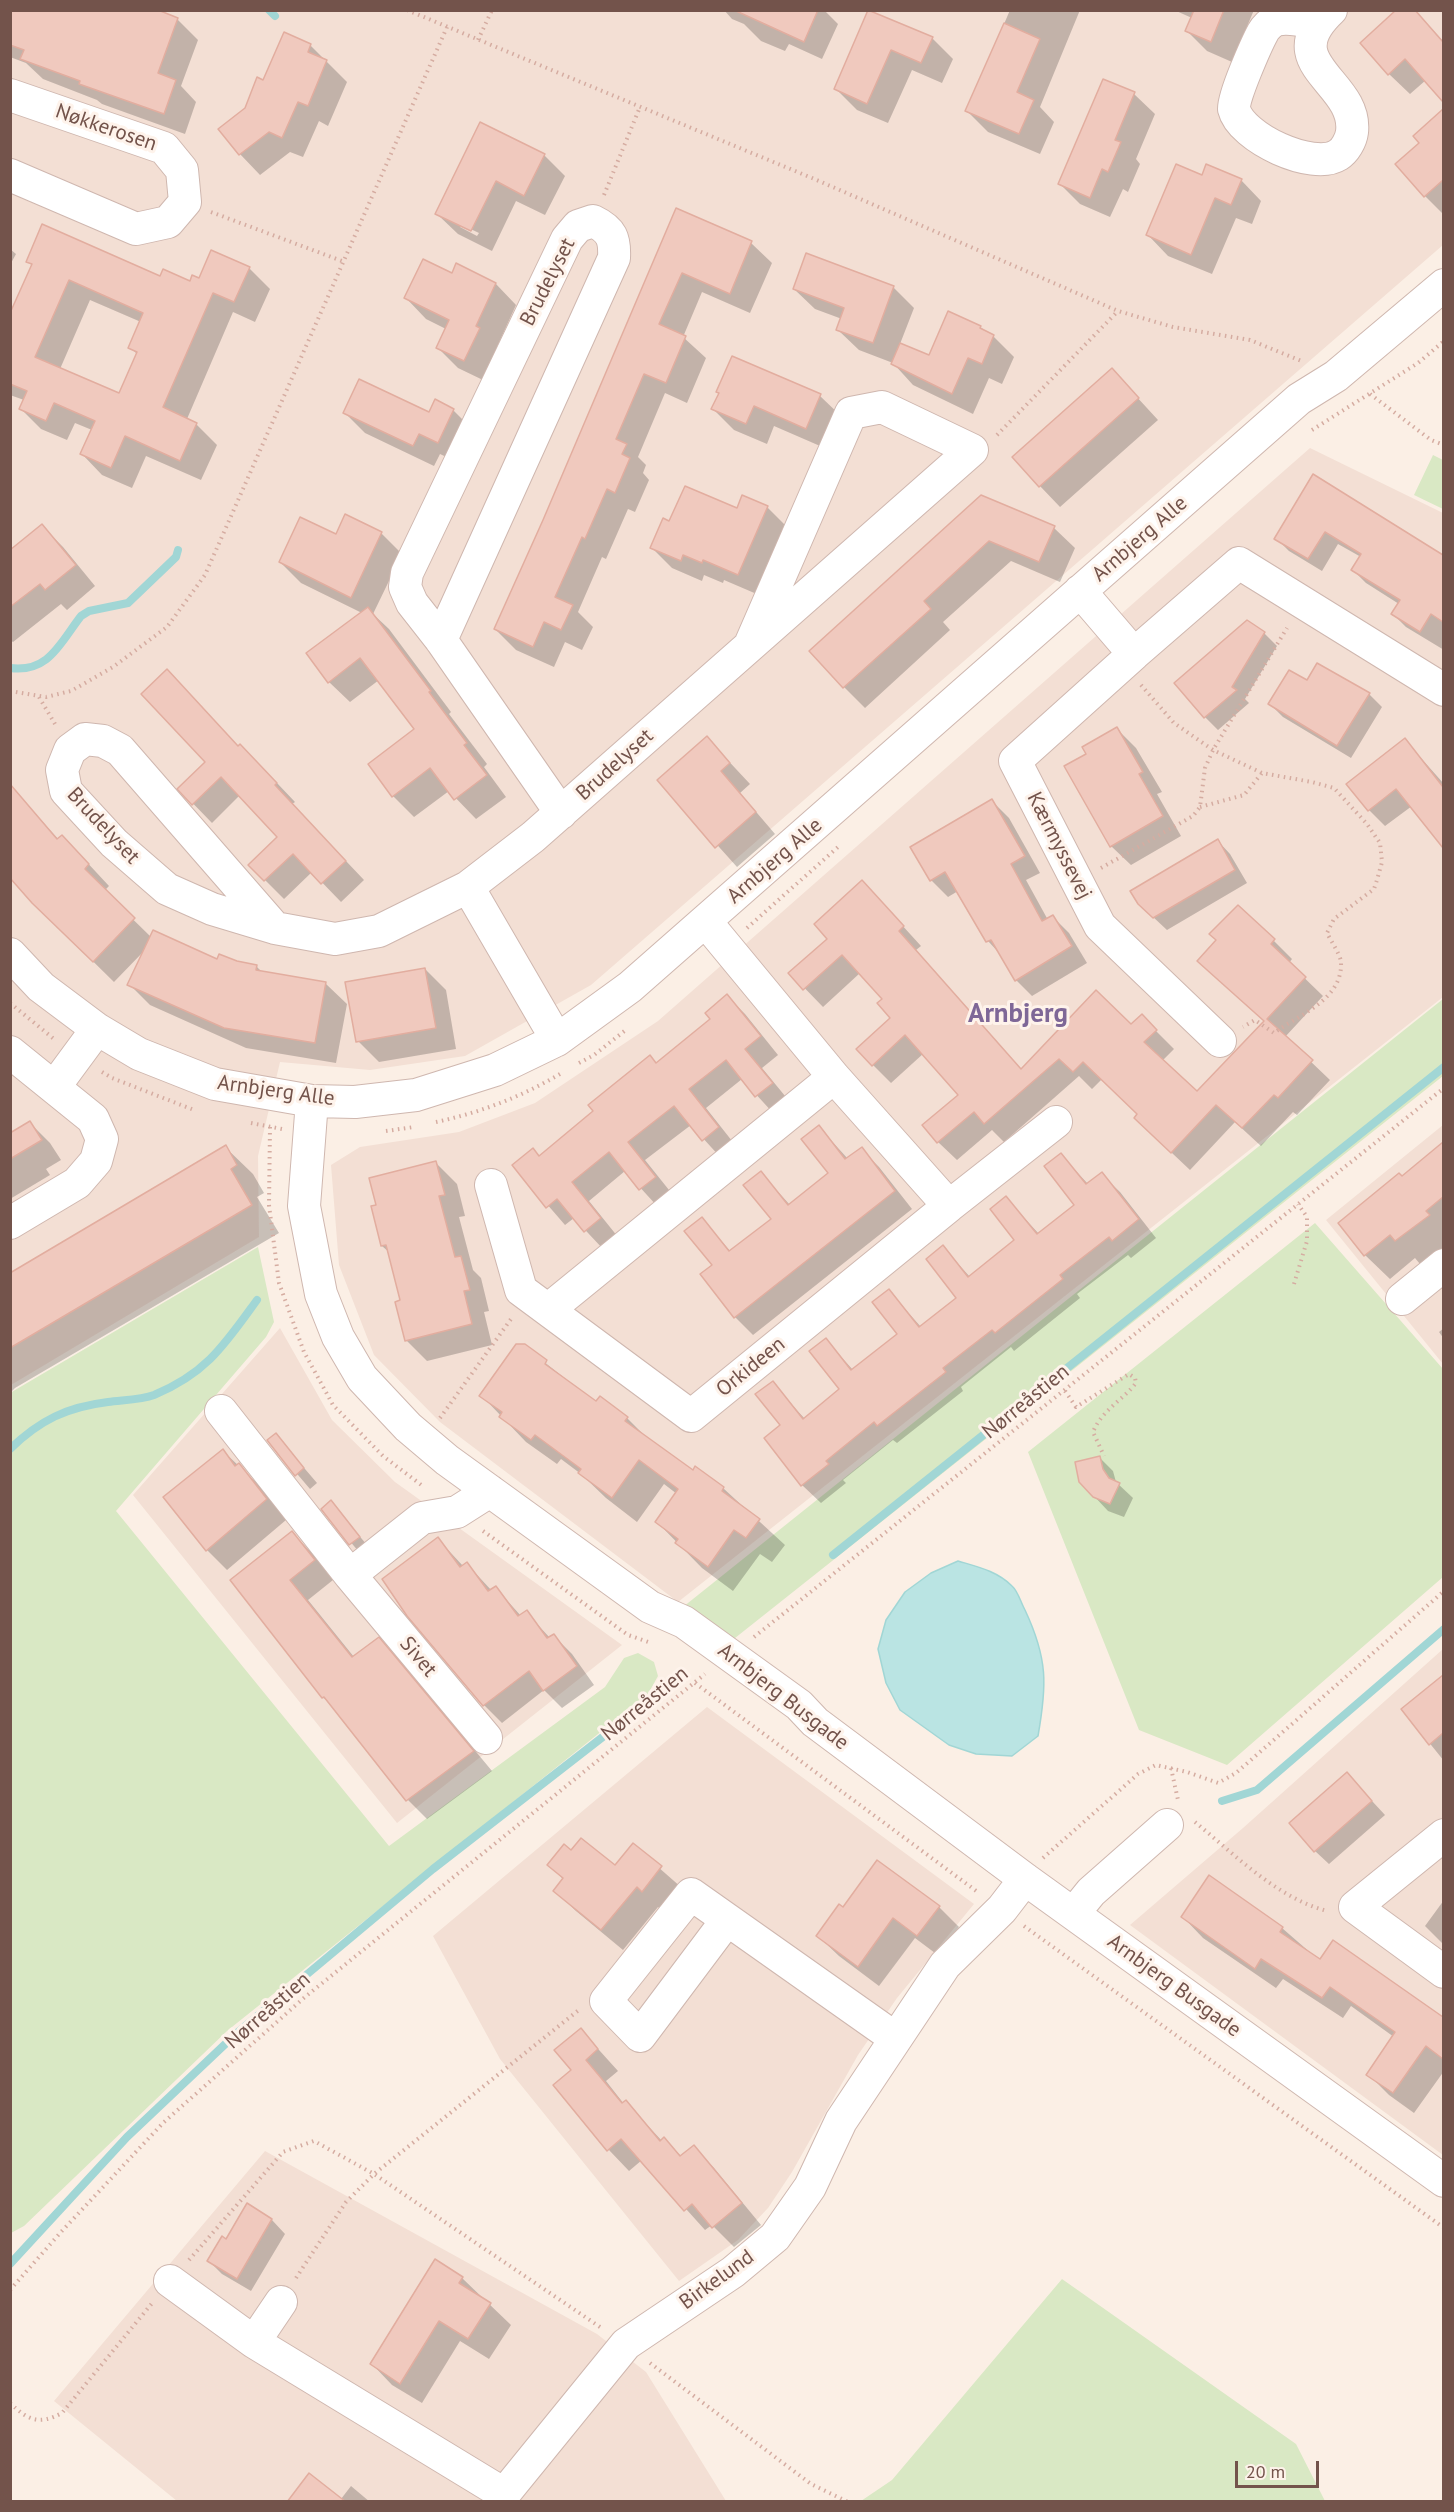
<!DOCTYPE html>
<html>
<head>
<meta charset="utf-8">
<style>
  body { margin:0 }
  #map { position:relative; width:1454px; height:2512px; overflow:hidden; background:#fbefe5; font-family:"PT Sans",sans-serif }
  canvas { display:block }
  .frame { position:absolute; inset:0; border:12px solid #73534b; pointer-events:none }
  .scale { position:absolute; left:1235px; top:2461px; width:84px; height:27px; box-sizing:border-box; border:3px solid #73534b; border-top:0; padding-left:8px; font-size:18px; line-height:21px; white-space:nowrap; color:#73534b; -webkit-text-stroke:4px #fef3eb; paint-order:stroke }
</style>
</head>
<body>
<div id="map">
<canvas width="1454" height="2512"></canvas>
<div class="frame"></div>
<div class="scale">20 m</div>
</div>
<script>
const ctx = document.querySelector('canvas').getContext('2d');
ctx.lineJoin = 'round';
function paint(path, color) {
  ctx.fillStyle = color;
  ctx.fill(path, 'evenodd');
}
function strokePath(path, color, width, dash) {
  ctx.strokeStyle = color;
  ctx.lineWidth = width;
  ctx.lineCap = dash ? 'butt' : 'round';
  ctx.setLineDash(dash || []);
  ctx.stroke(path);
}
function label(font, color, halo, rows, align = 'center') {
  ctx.font = font + ' "PT Sans",sans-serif';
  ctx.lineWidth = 6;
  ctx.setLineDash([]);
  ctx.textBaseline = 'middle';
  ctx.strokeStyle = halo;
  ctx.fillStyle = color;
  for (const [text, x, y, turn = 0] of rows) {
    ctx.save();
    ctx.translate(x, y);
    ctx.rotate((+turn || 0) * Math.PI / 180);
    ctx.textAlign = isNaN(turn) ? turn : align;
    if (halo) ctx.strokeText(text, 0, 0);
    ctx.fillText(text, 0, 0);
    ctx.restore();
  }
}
paint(new Path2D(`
  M10 11H1443V245L591 985 465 1056 370 1070 280 1062 258 1156 259 1237 11 1385Z
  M1310 448 1443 513V997L678 1602 440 1422 374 1355 339 1265 331 1165 360 1147 459 1132 535 1103 658 1021Z
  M1443 1125V1364L1326 1220Z
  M280 1328 332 1420 395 1482 622 1645 397 1823 133 1495Z
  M1443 1649V2155L1130 1925 1243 1828Z
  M707 1707 974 1904 897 1998 858 2055 792 2172 768 2208 738 2240 679 2281 500 2059 433 1936Z
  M265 2151 597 2334 646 2372 726 2501H177L54 2401Z`), '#f3dfd4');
paint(new Path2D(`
  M1433 455 1443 460V509L1414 495Z
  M1443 999V1076L730 1642 683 1607Z
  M1315 1223 1443 1369V1577L1227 1765 1139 1730 1028 1452Z
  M258 1247 274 1322 266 1337 116 1511 389 1846 605 1687 624 1658 638 1653 654 1662 658 1676 648 1694 227 2031 24 2226 11 2233 10 1393Z
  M1062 2279 1296 2444 1325 2501H861L892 2480Z`), '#d9e8c4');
const water = new Path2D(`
  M958 1561C978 1567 997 1571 1012 1586 1018 1591 1021 1603 1025 1610 1048 1659 1047 1685 1038 1736L1012 1756 976 1754 949 1745 900 1710 886 1683 878 1649 886 1620 905 1592 931 1573Z`);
paint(water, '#bae4e3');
strokePath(water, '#a1d6d5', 1.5);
paint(new Path2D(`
  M10 10 177 19 198 40 181 86 196 102 185 134 102 104 97 100 43 79 26 63 10 57Z
  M724 10H824L838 24 822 59 789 44 785 51 761 41 744 24 732 19Z
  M1010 10H1080L1040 107 1054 122 1040 154 988 132 967 111Z
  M1174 10H1254L1232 62 1207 51 1186 30 1192 18Z
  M1414 10 1444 42V99L1426 80 1410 94 1389 74Z
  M870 11 932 38 953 59 942 83 912 70 888 123 857 110 836 89Z
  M310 45 347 82 328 126 319 121 303 157 290 152 260 175 240 154 247 109 264 82Z
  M1104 81 1134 94 1155 114 1136 159 1140 164 1128 192 1123 189 1110 217 1080 204 1060 184Z
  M1444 111V215L1425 196 1421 143 1415 136Z
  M480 124 544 155 565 176 545 215 516 201 492 251 458 234 437 214ZM460 224 479 233 477 236 460 227Z
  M1202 177 1241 180 1261 201 1252 224 1236 218 1212 274 1168 256 1148 235Z
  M676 210 751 243 772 263 750 313 702 292 683 337 706 358 687 403 665 393 638 457 646 465 643 473 649 480 635 512 628 509 606 559 602 557 578 612 593 627 582 650 565 642 554 667 516 650 495 629 544 521Z
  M10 249 16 254 10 265Z
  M28 262 161 278 190 283 249 268 270 289 255 322 233 312 187 419 196 424 217 445 201 480 146 456 132 488 102 475 82 454 92 430 75 423 67 440 41 429 20 408 24 400 10 395V317L33 266ZM90 300 141 322 130 347 138 355 120 395 60 369Z
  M457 265 496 284 516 305 497 347 500 350 485 381 458 368 437 347 446 329 426 319 406 298 452 275Z
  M893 287 914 308 900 344 929 357 980 327 993 336 1014 357 1002 384 989 378 973 414 913 385 893 363 859 350 838 330 842 319 815 309 794 289Z
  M1112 370 1158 420 1060 507 1040 486Z
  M820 396 841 416 827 449 774 426 767 444 734 430 713 409Z
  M453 410 474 431 459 463 440 454 434 466 365 433 344 412 430 414Z
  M1314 476 1444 556V650L1406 627 1393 614 1399 604 1366 583 1353 570 1361 557 1338 544 1322 571 1289 551 1276 538Z
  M981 497 1054 528 1075 548 1060 582 1011 561 943 622 950 630 865 708 844 687Z
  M767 507 788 528 759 595 724 580 723 583 704 575 702 581 672 568 652 548 670 523 738 510Z
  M42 526 63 547 95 586 67 610 61 604 13 642 10 640V552Z
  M381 533 402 554 373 614 389 629 451 712 449 714 487 764 484 767 506 797 476 819 449 791 414 817 393 796 416 730 379 680 350 702 329 682 362 613 301 583 280 562 336 536Z
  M1264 633 1277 646 1245 699 1249 703 1218 730 1205 717Z
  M1307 682 1369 694 1382 707 1351 758 1283 717 1270 704Z
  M1117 729 1136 748 1162 792 1157 794 1181 836 1131 865 1111 846 1088 755Z
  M707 738 750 784 740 793 775 834 737 867 659 780Z
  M1405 740 1444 784V845L1412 806 1385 826 1369 810Z
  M239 747 259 764 295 802 292 804 364 880 341 902 312 872 284 899 250 865 279 837 240 795 212 823 179 789 207 762Z
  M12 788 59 840 83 858 109 886 104 891 151 937 218 961 256 966 263 973 326 984 347 1004 336 1063 246 1048 150 1005 129 984 144 951 114 982 55 924Z
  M992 801 1009 818 1040 873 1026 880 1048 920 1053 917 1069 933 1087 963 1032 996 1016 980 1001 955 988 941 958 891 948 897 931 880Z
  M1218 841 1230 854 1247 883 1167 930 1152 916Z
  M880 901 921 946 916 950 1022 1070 1131 1026 1141 1016 1174 1049 1162 1061 1197 1093 1265 1022 1218 979 1273 940 1292 959 1289 963 1323 996 1285 1037 1330 1080 1297 1115 1293 1112 1261 1146 1235 1122 1190 1170 1154 1136 1139 1114 1102 1079 1092 1089 1079 1076 1004 1142 992 1130 957 1160 938 1142 961 1095 924 1053 891 1083 873 1065 892 1018 884 999 860 973 823 1007 790 973Z
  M425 969 446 990 456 1049 379 1062 358 1041Z
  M727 996 745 1014 778 1055 762 1068 790 1102 774 1114 742 1079 706 1108 736 1146 721 1158 691 1125 645 1160 673 1195 658 1207 625 1171 589 1201 618 1237 603 1249 574 1218 565 1225 514 1166 533 1150 540 1157 712 1019Z
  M30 1123 50 1143 61 1160 46 1169 50 1175 10 1199V1135Z
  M819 1127 848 1159 861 1149 879 1167 912 1209 753 1335 735 1317 714 1265 702 1219 731 1252 773 1219 761 1173 790 1205 830 1174Z
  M1444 1144V1247L1420 1264 1415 1258 1390 1279 1365 1255 1402 1178Z
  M225 1147 253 1174 264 1193 257 1197 279 1233 15 1388 10 1393V1275Z
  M1061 1155 1088 1184 1101 1174 1120 1192 1156 1238 1131 1258 1128 1255 1077 1294 1080 1298 1014 1351 1011 1347 961 1387 963 1391 897 1443 893 1440 843 1480 846 1483 821 1503 802 1485 766 1439 782 1425 772 1383 805 1419 842 1390 826 1340 853 1370 899 1334 889 1291 921 1327 958 1298 943 1247 970 1277 1016 1241 1006 1198 1039 1234 1076 1205Z
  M436 1163 457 1184 465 1216 459 1217 473 1270 481 1278 489 1311 484 1312 492 1345 427 1361 407 1341 402 1301 390 1253 382 1246 378 1206Z
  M1444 1328V1339L1439 1332Z
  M524 1346 596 1403 627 1418 648 1439 693 1472 723 1488 785 1545 772 1562 760 1554 733 1591 702 1568 657 1522 677 1494 664 1484 637 1522 606 1498 581 1474 561 1459 557 1464 526 1442 481 1395Z
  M276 1435 317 1483 310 1489 269 1441Z
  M223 1451 259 1485 286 1520 227 1570 207 1550Z
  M1099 1457 1113 1471 1116 1482 1133 1498 1124 1517 1108 1511 1094 1496Z
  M331 1502 372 1551 364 1558 323 1509Z
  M292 1533 311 1552 333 1580 308 1600 354 1657 378 1639 398 1658 492 1771 427 1819 408 1800 338 1712 323 1697 232 1580Z
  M438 1539 463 1566 467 1564 492 1591 496 1588 521 1616 526 1612 550 1638 554 1636 572 1654 594 1685 562 1708 544 1690 502 1723 484 1705 408 1615Z
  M1442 1678 1444 1680V1761L1403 1710Z
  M1347 1774 1385 1815 1329 1864 1315 1851Z
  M633 1845 682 1888 663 1911 658 1907 623 1950 576 1911 555 1891 564 1880 549 1865 615 1867Z
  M1444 1900V1945L1425 1926Z
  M939 1907 959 1927 939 1956 915 1938 879 1986 839 1956 818 1936 843 1909Z
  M1183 1917 1282 1928 1320 1961 1334 1942 1444 2019V2071L1414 2113 1389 2095 1368 2074 1394 2037 1351 2006 1343 2018 1283 1979 1276 1988 1203 1938Z
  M581 2030 618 2071 606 2081 624 2104 626 2102 662 2141 664 2139 682 2157 694 2147 714 2168 761 2225 734 2247 712 2225 705 2230 642 2160 629 2171 609 2150 555 2085 573 2070Z
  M248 2206 272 2220 285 2234 251 2291 222 2274 209 2261 227 2241Z
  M462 2278 511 2325 489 2359 460 2341 422 2403 392 2385 372 2364Z
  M351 2486 370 2502H289L341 2499Z`), '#0003');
strokePath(new Path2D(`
  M269 10 275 16
  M10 668C49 673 60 643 81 616L89 611 128 603 176 557 178 550
  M10 1449C40 1420 67 1407 108 1402 122 1400 141 1400 154 1395 207 1373 225 1344 257 1300
  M833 1555 1444 1067
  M1222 1801 1257 1790 1444 1629
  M10 2264 127 2137 238 2032 433 1869 604 1736`), '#a1d6d5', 8);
const building = new Path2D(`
  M10 10H158L178 18 158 73 176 80 164 114 79 84 80 81 20 59 24 50 10 45Z
  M734 10H818L804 42Z
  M868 10 933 37 921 63 891 50 867 104 834 89Z
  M1194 10H1224L1211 42 1185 31Z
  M1396 10H1415L1443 42V102L1405 59 1388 75 1360 43Z
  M1004 23 1040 39 1017 92 1034 100 1019 134 965 111Z
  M284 32 311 44 308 52 327 60 308 106 298 102 282 138 269 132 239 155 218 129 245 108 257 77 263 80Z
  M1103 79 1135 92 1115 140 1121 142 1108 172 1102 169 1090 198 1058 184Z
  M1443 109V180L1424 197 1395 164 1419 143 1413 136Z
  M480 122 545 154 524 196 496 181 471 231 435 214Z
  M1176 164 1202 175 1206 164 1242 179 1231 205 1215 198 1191 255 1146 235Z
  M676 208 752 241 730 294 682 273 659 324 686 336 666 383 644 374 616 439 627 444 622 454 630 458 615 493 607 489 585 539 582 537 555 597 573 605 561 630 544 622 533 647 494 629 543 520Z
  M42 224 160 276 163 269 190 281 192 275 199 278 211 250 250 267 234 302 213 293 163 407 197 423 180 461 125 436 111 468 80 454 95 421 54 403 46 421 19 409 27 391 10 384V313L32 264 26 262ZM69 280 143 313 128 348 137 352 119 393 35 357Z
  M806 253 894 286 873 343 836 330 844 308 793 289Z
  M423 259 452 273 456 263 496 283 476 326 480 328 464 361 436 348 449 320 404 298Z
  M948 311 981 326 980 328 994 335 982 364 968 358 952 394 891 364 900 343 929 355Z
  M732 356 821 394 806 429 754 406 746 424 711 409 719 393 716 392Z
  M1112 368 1139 398 1039 487 1012 457Z
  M359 379 429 412 435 399 454 409 438 443 419 434 413 446 343 413Z
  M1313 474 1443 555V622L1431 614 1420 632 1391 614 1400 600 1351 570 1361 554 1325 532 1308 559 1274 539Z
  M685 486 737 508 742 495 768 506 738 575 703 560 702 563 683 555 681 561 650 548 663 518 669 521Z
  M981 495 1055 526 1039 562 989 541 924 601 931 609 843 688 809 651Z
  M345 514 382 532 351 598 279 562 300 517 336 534Z
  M42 524 76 565 45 590 40 584 10 607V550Z
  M368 607 431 691 429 692 467 743 464 745 487 775 454 800 430 768 392 797 368 764 414 729 360 658 328 683 306 653Z
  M1247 620 1265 632 1232 687 1237 690 1204 718 1174 683Z
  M1317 663 1370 693 1337 746 1268 704 1289 670 1307 680Z
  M167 669 238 746 240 744 277 783 275 785 346 861 321 884 293 854 264 881 248 865 277 837 221 777 192 805 177 789 205 762 141 694Z
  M1117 727 1143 772 1139 774 1163 816 1110 847 1064 766 1086 754 1082 747Z
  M707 736 730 763 721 771 756 812 715 848 657 780Z
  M1405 738 1443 787V848L1396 789 1368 811 1346 784Z
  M10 784 57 839 62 835 89 864 85 869 135 918 93 962 32 903 10 878Z
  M992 799 1025 856 1011 864 1042 921 1053 915 1072 946 1015 981 991 940 986 942 945 872 930 881 910 847Z
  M1218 839 1235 870 1153 918 1138 904 1130 891Z
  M862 880 904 926 899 931 1021 1069 1096 990 1131 1024 1142 1014 1157 1030 1144 1042 1197 1091 1264 1021 1197 961 1216 940 1209 934 1238 905 1275 939 1271 944 1306 977 1267 1019 1313 1060 1278 1098 1274 1095 1242 1128 1216 1105 1171 1153 1134 1118 1137 1114 1083 1062 1073 1072 1059 1059 984 1124 974 1112 937 1143 922 1125 958 1095 905 1035 872 1066 856 1049 890 1018 877 1003 882 999 842 955 803 990 788 973 827 939 814 924Z
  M153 930 217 959 219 954 237 961 257 965 256 970 326 982 315 1043 224 1028 127 985Z
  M425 968 436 1028 356 1042 345 982Z
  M727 994 761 1036 745 1049 773 1083 755 1097 726 1060 689 1089 719 1127 702 1141 674 1106 628 1142 656 1177 639 1190 609 1152 572 1182 601 1218 584 1232 557 1199 546 1208 512 1165 533 1148 539 1156 593 1111 588 1105 650 1055 656 1063 710 1019 705 1013Z
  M30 1121 42 1140 10 1159V1133Z
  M819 1125 845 1159 862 1147 895 1191 734 1318 700 1274 712 1265 684 1231 702 1217 729 1251 771 1219 743 1185 761 1171 788 1205 828 1173 801 1139Z
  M1443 1142V1197L1426 1211 1430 1215 1395 1241 1390 1235 1364 1256 1338 1223 1399 1173 1402 1176Z
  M226 1145 237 1165 231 1169 252 1205 10 1348V1273Z
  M1061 1153 1086 1184 1102 1172 1139 1219 1112 1241 1109 1237 1060 1275 1063 1279 995 1333 992 1330 943 1368 946 1372 877 1426 874 1422 826 1461 829 1464 801 1486 764 1438 780 1425 755 1394 773 1381 803 1419 839 1389 809 1351 826 1338 851 1370 897 1334 872 1302 889 1289 919 1327 956 1298 926 1259 943 1245 968 1277 1014 1240 990 1209 1006 1196 1037 1234 1074 1205 1044 1166Z
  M436 1161 445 1195 439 1196 455 1257 461 1256 470 1290 464 1291 472 1324 405 1341 395 1302 400 1300 386 1245 381 1246 371 1206 376 1205 369 1178Z
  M516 1344H525L547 1360 545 1364 596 1401 600 1396 628 1417 625 1421 693 1470 695 1466 724 1487 722 1491 760 1519 746 1538 734 1530 708 1567 675 1543 678 1539 655 1522 678 1489 639 1460 612 1498 578 1473 581 1469 535 1435 531 1440 499 1417 502 1412 479 1396Z
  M276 1433 304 1468 295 1476 267 1440Z
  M223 1449 235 1466 239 1463 267 1499 206 1551 163 1497Z
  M1100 1456 1103 1469 1109 1478 1120 1483 1110 1504 1093 1497 1079 1482 1075 1462Z
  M331 1500 360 1537 349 1545 321 1509Z
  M292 1531 315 1560 290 1580 352 1657 379 1637 474 1751 406 1801 324 1697 322 1698 230 1580Z
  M438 1537 460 1567 467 1562 488 1591 496 1586 518 1616 527 1610 547 1638 554 1634 577 1666 543 1691 529 1671 483 1706 407 1616 382 1579Z
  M1443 1675V1733L1429 1745 1401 1709Z
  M1347 1772 1372 1801 1314 1852 1289 1823Z
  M581 1838 615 1865 633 1843 662 1866 642 1892 637 1887 601 1930 553 1891 563 1878 547 1865 564 1844 571 1850Z
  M877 1860 940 1906 917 1936 893 1918 858 1967 816 1936 839 1904 843 1907Z
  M1209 1875 1283 1927 1280 1932 1320 1959 1333 1940 1443 2017V2059L1426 2046 1393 2093 1366 2075 1395 2032 1330 1987 1322 1998 1261 1959 1255 1969 1181 1917Z
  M581 2028 598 2049 586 2060 622 2103 626 2100 660 2141 664 2137 680 2156 694 2145 742 2203 712 2228 692 2204 684 2211 621 2139 607 2151 553 2085 571 2070 554 2050Z
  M247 2203 272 2219 237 2279 207 2261 222 2236 226 2239Z
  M435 2259 463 2277 459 2283 491 2303 468 2339 439 2321 400 2384 370 2364Z
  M309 2473 346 2502H287Z`);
paint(building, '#f0c9be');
strokePath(building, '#e2ad9f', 1.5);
const minor = new Path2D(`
  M1317 24C1304 21 1289 16 1276 20 1271 22 1265 28 1263 32 1257 43 1232 99 1234 109 1241 138 1313 171 1338 155 1345 151 1351 140 1352 132 1358 81 1273 65 1331 10
  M10 95 164 148 182 170 185 202 168 222 136 229 10 175
  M1080 591 1134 654 1239 563 1444 690
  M441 640 614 258C615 239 612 230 593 221L578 226 567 239 407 573 405 587 412 603 441 640 561 813
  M1134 654 1015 761 1100 926 1220 1041
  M468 887 557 1040
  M275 928 120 750 103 741 85 739 70 750 62 770 66 791 114 843 167 889 212 909 275 928 335 939 379 931 468 887 533 837 972 450 882 407 851 413 750 645
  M10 954 41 987 97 1029 139 1054 215 1084 312 1101 355 1102 416 1095 495 1070 557 1040 630 987 1299 399 1336 376 1444 285
  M10 1052 93 1119 102 1139 96 1161 77 1183 10 1223
  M55 1086 97 1029
  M312 1101 304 1206 321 1294 338 1337 362 1378 408 1427 447 1460 650 1607 684 1622 799 1705 815 1722 1025 1879 1444 2181
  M491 1185 521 1290 691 1416 949 1206 834 1077 706 922
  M949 1206 1056 1122
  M1402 1299 1444 1265
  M549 1309 834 1077
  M221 1411 350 1575 486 1738
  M350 1575 422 1518 457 1512 490 1491
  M1444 1835 1355 1907 1444 1972
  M1074 1913 1091 1892 1167 1825
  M727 1920 640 2036 606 2001 691 1894 895 2038
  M170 2281 254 2342 504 2494 626 2344 733 2272 775 2237 810 2187 841 2121 945 1965 1002 1909 1025 1879
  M254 2342 281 2302`);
strokePath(minor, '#cfb7af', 34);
strokePath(new Path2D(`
  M407 10 812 178 1118 311 1173 327 1250 340 1304 362
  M478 40 492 10
  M604 195 640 107
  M211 212 342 261
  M1370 394 1431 440 1444 445
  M1312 430 1418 363 1444 341
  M997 435 1118 311
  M1141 685 1174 723 1213 750 1262 773 1312 782 1334 788 1367 824 1380 843 1382 862 1377 880 1374 889 1334 919 1327 933C1331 941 1340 954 1341 962 1343 1000 1298 1015 1274 1033L1255 1020 1243 1027
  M10 691 46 697 71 691 113 667 167 627 205 575 447 27
  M39 697 55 724
  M1200 807 1244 795 1262 773
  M1101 868 1193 816 1200 807 1205 768 1213 750 1287 628
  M747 928 838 847
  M10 1003 54 1039
  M579 1063 594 1055 627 1029
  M102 1072 112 1078 194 1110
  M436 1122C479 1113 521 1097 560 1074
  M251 1123 282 1129
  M270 1127 269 1205 279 1283 304 1352 333 1405 383 1456 424 1487
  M386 1131 414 1127
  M1294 1284 1307 1241V1217L1298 1204
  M1065 1391 1076 1407 1129 1374 1135 1378 1136 1383C1122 1401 1102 1410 1093 1432L1104 1456
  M440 1418 511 1319
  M483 1531 628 1635 651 1643
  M754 1637 1444 1088
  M695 1683 979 1893
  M1171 1768 1178 1800
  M1195 1822C1234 1854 1277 1898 1327 1911
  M1043 1858 1138 1774 1156 1765 1187 1772 1218 1783 1236 1773 1444 1591
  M1024 1926 1444 2228
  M189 2260 283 2152 314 2141 374 2174 603 2329
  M296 2278 346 2202 374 2174 580 2009
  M10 2290 61 2232 163 2123 305 1997 705 1674
  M650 2363 811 2484 848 2502
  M10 2403C29 2421 39 2425 62 2413L153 2302`), '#d5aca1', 4, [1.5, 4.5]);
strokePath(minor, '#fff', 32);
label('21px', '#73534b', '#fef3eb', [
  ["Nøkkerosen",106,128,19],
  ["Brudelyset",548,282,-63],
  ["Arnbjerg Alle",1140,539,-41],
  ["Brudelyset",615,765,-42],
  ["Brudelyset",103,826,47],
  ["Kærmyssevej",1059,846,63],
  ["Arnbjerg Alle",775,861,-41],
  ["Arnbjerg Alle",276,1091,8],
  ["Orkideen",751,1367,-39],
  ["Nørreåstien",1026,1402,-39],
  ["Sivet",418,1657,50],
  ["Arnbjerg Busgade",783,1697,38],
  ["Nørreåstien",645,1704,-39],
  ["Arnbjerg Busgade",1174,1986,36],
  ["Nørreåstien",268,2011,-41],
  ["Birkelund",717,2280,-36]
]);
label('bold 27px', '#7e6797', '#fef3eb', [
  ["Arnbjerg",1018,1014]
]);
</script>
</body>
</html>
